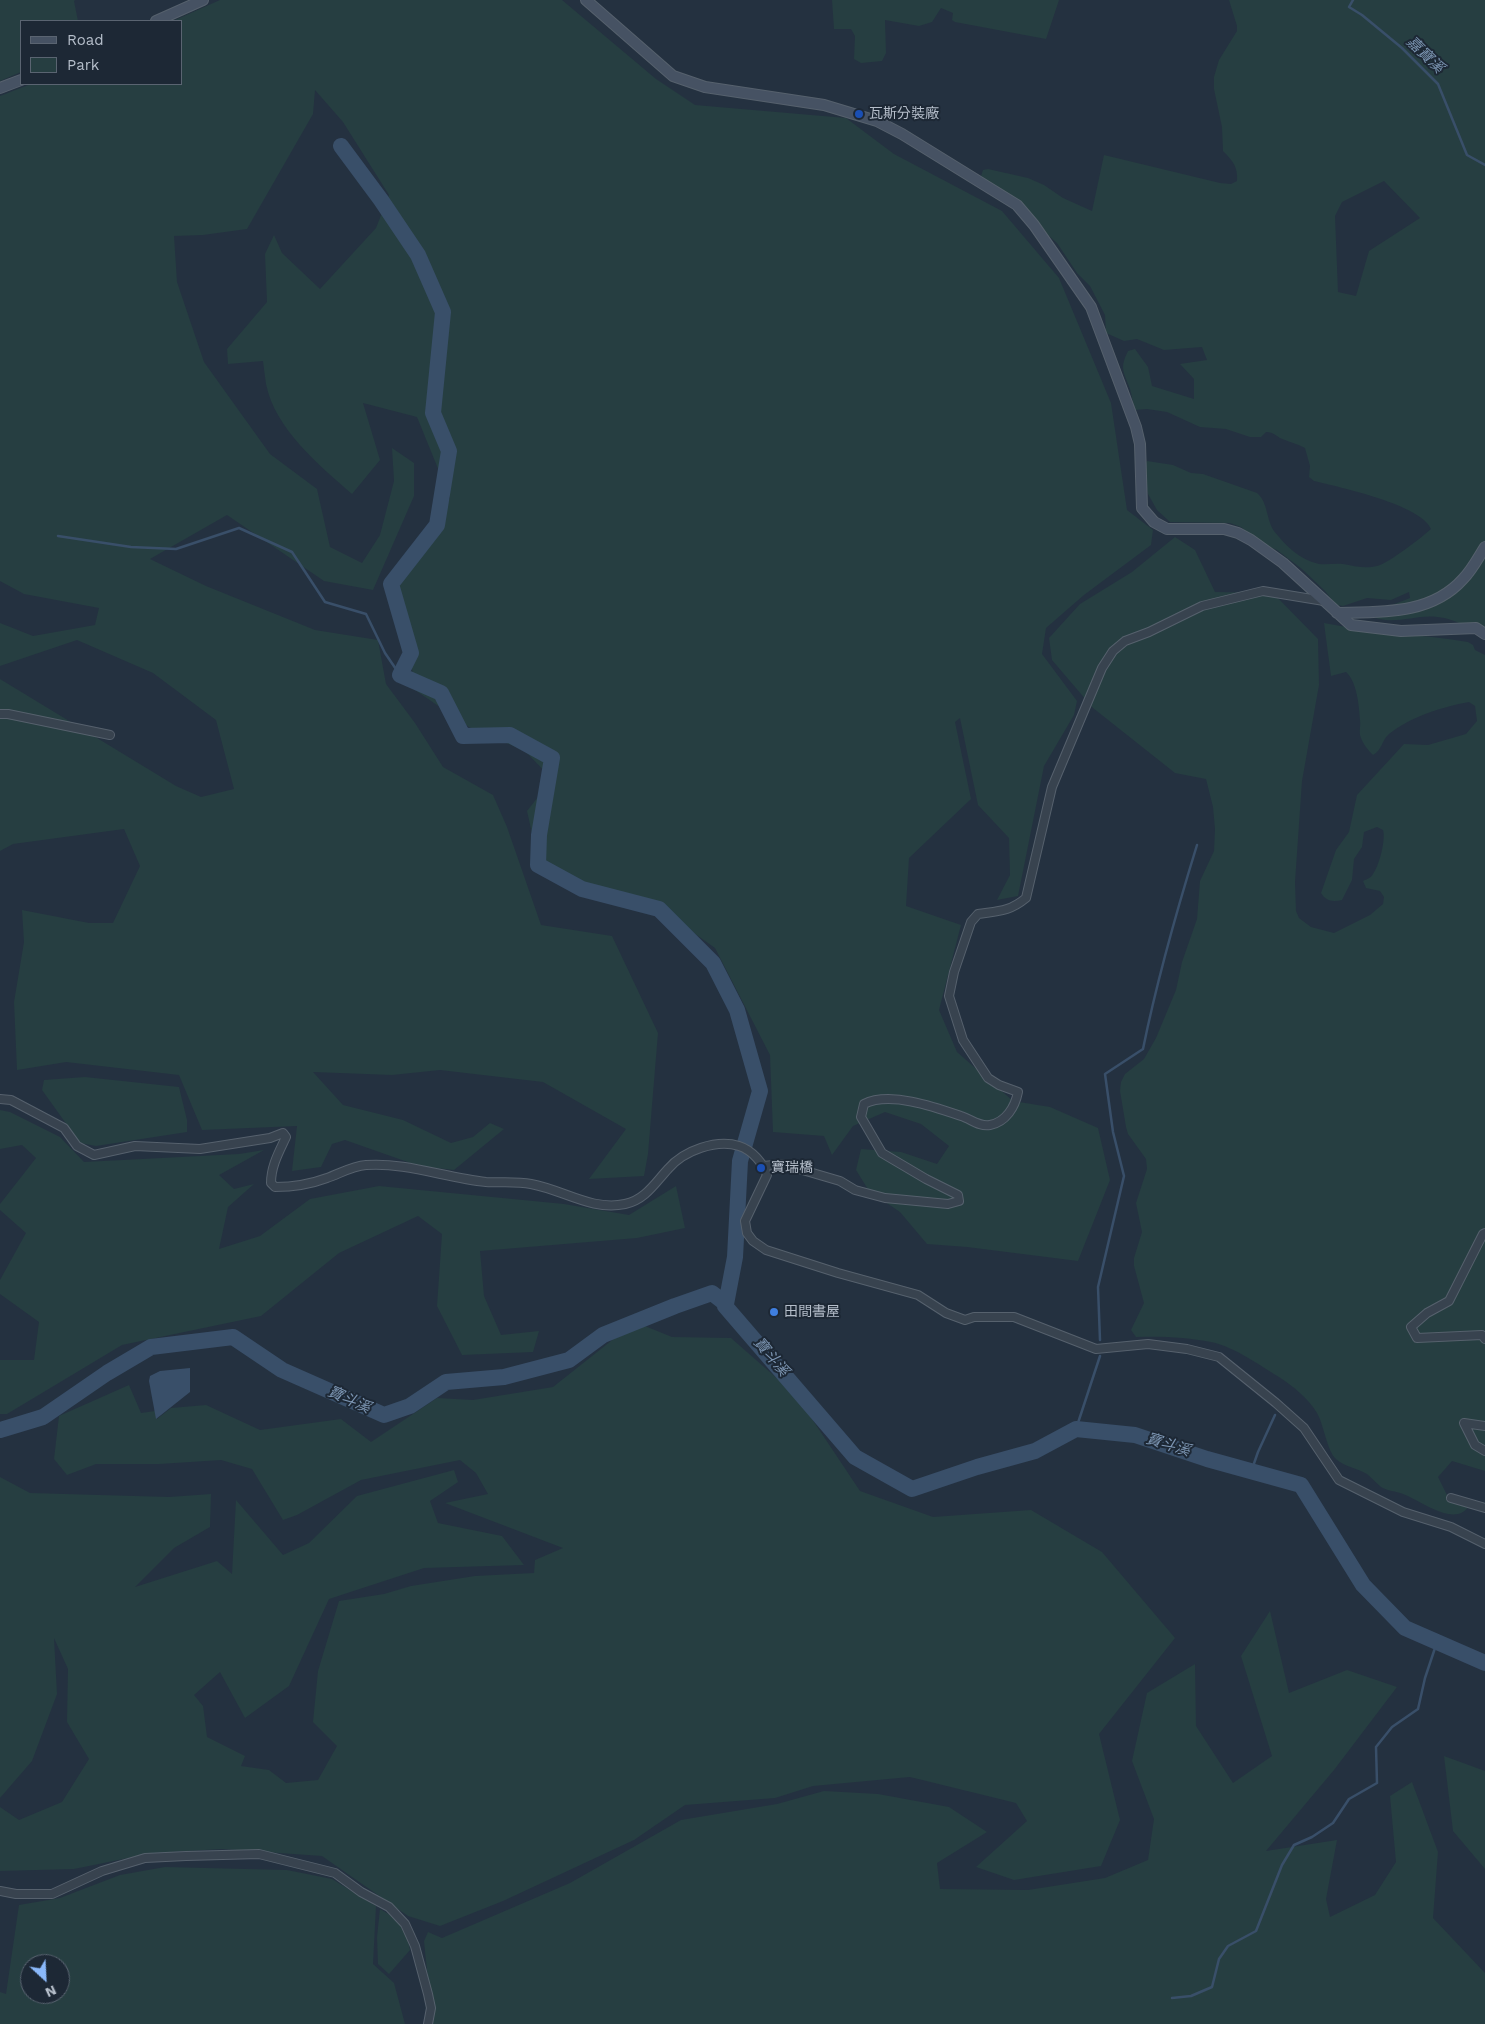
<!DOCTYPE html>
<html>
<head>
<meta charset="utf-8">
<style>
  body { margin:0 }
  #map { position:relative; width:1485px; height:2024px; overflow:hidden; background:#243140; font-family:"Work Sans",sans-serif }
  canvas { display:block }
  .legend { position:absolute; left:20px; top:20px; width:162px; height:65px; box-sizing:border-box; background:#1d2835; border:1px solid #5a6471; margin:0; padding:6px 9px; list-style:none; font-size:15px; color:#b5beca }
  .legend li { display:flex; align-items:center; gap:10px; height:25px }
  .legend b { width:25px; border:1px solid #5a6471 }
  .north { position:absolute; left:20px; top:1954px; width:50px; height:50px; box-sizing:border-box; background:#1d2835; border:1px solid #5a6471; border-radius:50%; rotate:155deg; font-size:14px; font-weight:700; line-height:20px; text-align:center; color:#b5beca }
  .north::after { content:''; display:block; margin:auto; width:18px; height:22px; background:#8ab8fa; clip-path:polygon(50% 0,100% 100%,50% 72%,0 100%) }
</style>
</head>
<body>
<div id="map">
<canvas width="1485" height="2024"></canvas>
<ul class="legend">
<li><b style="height:6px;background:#465263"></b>Road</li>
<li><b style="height:14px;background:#263e41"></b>Park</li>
</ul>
<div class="north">N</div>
</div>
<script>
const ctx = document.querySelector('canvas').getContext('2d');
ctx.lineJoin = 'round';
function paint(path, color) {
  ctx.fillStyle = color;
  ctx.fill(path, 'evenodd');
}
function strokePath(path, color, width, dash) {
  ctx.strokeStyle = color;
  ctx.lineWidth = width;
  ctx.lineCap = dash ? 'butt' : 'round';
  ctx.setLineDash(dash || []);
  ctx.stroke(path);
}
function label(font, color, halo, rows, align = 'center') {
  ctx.font = font + ' "Work Sans","Noto Sans TC",sans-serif';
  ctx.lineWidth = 4;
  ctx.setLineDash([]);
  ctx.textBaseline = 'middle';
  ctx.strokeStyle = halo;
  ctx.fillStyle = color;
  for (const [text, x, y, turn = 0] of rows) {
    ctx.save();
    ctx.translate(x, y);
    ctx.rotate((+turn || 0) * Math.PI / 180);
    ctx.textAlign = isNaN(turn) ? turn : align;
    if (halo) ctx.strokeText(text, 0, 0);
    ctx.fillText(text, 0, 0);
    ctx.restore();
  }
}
paint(new Path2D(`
  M0 0H75L74 1 78 21H21V72L0 81Z
  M220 0H562L656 79 695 105 846 118 894 154 1002 211 1059 278 1111 403 1127 510 1153 530 1151 545 1084 595 1046 628 1042 654 1077 701 1074 715 1044 766 1018 896 997 900 1010 875 1009 838 978 805 960 718 955 722 971 799 909 858 906 906 961 925 939 1010 957 1052 1013 1101 1050 1107 1098 1128 1110 1180 1078 1261 967 1247 927 1244 900 1212 869 1191 856 1170 861 1149 901 1152 937 1164 949 1146 921 1124 885 1112 853 1126 832 1155 824 1136 773 1132 770 1055 715 948 663 911 601 893 540 869 527 811 552 779 525 751 469 727 415 690 410 654 391 599 450 498 417 417 363 403 380 460 352 494C319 465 275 429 266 384 265 377 264 369 263 361L228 364 227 349 267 302 265 254 274 235 282 253 320 289 376 228 389 195 343 122 315 90 313 114 247 229 203 235 174 236 177 282 204 362 270 454 317 489 330 547 362 563 380 535 394 481 392 448 414 463V496L373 590 324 581 227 515 150 559 206 586 315 630 378 640 386 684 415 723 443 767 493 795 507 827 541 925 612 936 658 1033 648 1154 644 1176 589 1179 626 1129 543 1082 440 1070 392 1075 313 1072 343 1105 403 1120 451 1143 473 1137 490 1123 504 1129 454 1170 419 1166 345 1140 332 1144 321 1167 292 1171 297 1126 202 1130 179 1075 66 1062 17 1070 14 1002 24 942 22 910 89 923H113L140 866 124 829 13 844 0 851V679L176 786 201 797 234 789 216 720 153 673 77 640 0 666V623L33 636 95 625 99 608 24 594 0 581V96L31 84H181V21H173Z
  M832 0H1059L1046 39 955 22 952 20 953 13 941 8 932 22 919 26 885 20 886 53 882 61 861 63 854 59 855 36 851 29H834Z
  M1229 0H1485V639C1467 629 1459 619 1437 617 1414 614 1390 628 1368 614L1405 600 1410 598 1409 592 1391 600 1367 598 1343 606 1336 605 1325 591 1302 569 1277 550 1259 543 1241 527 1230 523 1170 522 1157 510 1148 494 1144 477V465L1147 461 1173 465 1191 473 1203 474 1257 493C1268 502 1266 519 1274 531 1286 546 1300 560 1319 564 1327 565 1335 563 1343 564 1354 566 1365 569 1377 566 1389 563 1421 538 1431 529 1422 505 1339 487 1314 481L1309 477 1310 466 1305 448C1298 444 1292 443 1285 440 1277 438 1275 432 1266 432L1261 437H1250L1226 429 1200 427 1167 412 1147 409 1134 410C1133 403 1132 396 1130 389 1124 372 1119 369 1128 351L1135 349 1148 367 1152 386 1194 399V379L1180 364 1207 360 1202 347 1164 350 1137 339 1124 341 1106 333 1105 315 1090 286 1077 273 1057 243 981 176 983 170 988 169 1028 178 1044 185 1063 198 1092 211 1104 155 1220 183 1231 184 1237 181C1238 167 1233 161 1223 151L1222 127 1214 89V77L1219 60 1237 31V26ZM1384 181 1420 218 1369 251 1356 296 1338 292 1335 216 1342 202Z
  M1175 537 1195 550 1215 592 1273 593 1318 639 1319 685 1302 781 1295 882 1296 911 1299 918 1311 927 1334 933 1370 915 1383 904 1384 897 1380 891 1366 888 1363 881C1367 879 1371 878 1373 874 1379 866 1386 840 1383 830L1377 827 1364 832 1362 847 1354 859 1352 880 1342 900C1332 902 1326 901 1321 893L1336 850 1349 832 1357 795 1404 744 1428 745 1466 734 1477 721 1475 706 1469 702C1442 707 1410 717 1389 734 1381 741 1383 749 1373 755 1368 750 1362 743 1360 735 1359 730 1361 725 1360 720 1359 705 1357 682 1346 672L1331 676 1324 623C1372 633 1420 634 1468 642L1473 645 1475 650 1485 655V1471L1452 1461 1438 1477 1448 1497 1470 1504C1457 1530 1420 1500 1403 1494 1396 1491 1387 1491 1381 1487 1376 1483 1372 1478 1367 1474 1357 1468 1345 1467 1336 1459 1327 1451 1324 1425 1317 1413 1308 1398 1294 1387 1279 1377 1259 1365 1235 1347 1211 1342 1187 1337 1160 1336 1136 1337L1131 1330 1144 1303 1134 1266V1258L1142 1232 1136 1203 1147 1169 1146 1159 1128 1134 1126 1127 1120 1091 1121 1082 1125 1074 1144 1059 1156 1038 1176 990 1182 962 1197 919 1200 881 1214 851 1215 829 1213 807 1206 779 1175 773 1093 708 1052 660 1049 638 1080 604 1132 572Z
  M85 1077 179 1087 187 1120V1132L96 1146 80 1143 42 1090 44 1080Z
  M0 1110 10 1112 60 1137 84 1162 239 1154 264 1150 219 1175 234 1189 254 1184 228 1207 219 1249 260 1236 310 1199 379 1186 564 1204 629 1215 676 1186 685 1228 637 1238 480 1251 484 1296 501 1335 539 1331 533 1352 462 1355 437 1306 442 1234 418 1216 339 1253 261 1316 122 1345 7 1414H0V1360H34L39 1322 0 1294V1280L26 1233 0 1210V1204L36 1158 22 1145 0 1149Z
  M635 1322 672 1337 731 1338 796 1395 860 1491 933 1517 1031 1510 1102 1552 1175 1638 1099 1734 1120 1820 1101 1866 1014 1880 976 1867 1027 1821 1016 1803 910 1777 813 1786 775 1798 685 1805 634 1840 503 1901 440 1926 408 1916 322 1856 222 1849 153 1853 74 1869 0 1871V1807L19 1820 62 1802 89 1759 67 1722 68 1669 54 1638 57 1694 32 1761 0 1798V1477L30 1493 169 1497 211 1494 210 1527 174 1548 135 1587 217 1561 232 1574 236 1500 283 1555 309 1543 357 1496 454 1470 458 1482 430 1501 438 1523 502 1536 524 1565 424 1568 329 1599 289 1686 245 1718 220 1672 194 1695 203 1706 207 1737 245 1756 241 1766 269 1770 286 1783 318 1780 337 1746 313 1722 318 1671 339 1601 384 1594 411 1586 475 1576 534 1573 535 1560 563 1548 445 1503 488 1494 476 1473 460 1460 361 1480 297 1515 283 1520 252 1469 221 1460 159 1464H96L67 1475 54 1459 59 1416 129 1385 141 1413 155 1411 157 1419 171 1408 206 1405 260 1430 341 1419 371 1442 437 1398 473 1400 553 1387Z
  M1270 1611 1289 1693 1347 1670 1397 1687 1334 1770 1266 1851 1337 1840 1326 1899 1330 1917 1375 1895 1396 1862 1390 1796 1412 1782 1438 1852 1433 1918 1485 1973V2024H428L431 2009 424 1941 428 1932 442 1938 570 1883 681 1820 777 1804 824 1791 878 1794 949 1807 987 1832 937 1863 940 1889 1028 1890 1105 1878 1148 1860 1154 1819 1132 1761 1147 1693 1195 1664 1196 1726 1233 1783 1272 1756 1241 1656Z
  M1444 1756 1485 1771V1869L1453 1831Z
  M165 1867 287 1870 332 1879 376 1906 373 1964 394 1983 405 2024H0V1992L6 1994 19 1905 60 1898 120 1875ZM30 1964H60V1994H30Z
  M380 1909C401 1921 406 1926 410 1950L389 1974 378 1964 377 1937Z`), '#263e41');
paint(new Path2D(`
  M190 1368V1392L156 1419 149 1381 150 1376 160 1371Z`), '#394f69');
strokePath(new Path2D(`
  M1353 0 1349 7 1362 15 1402 48 1438 84 1467 155 1485 165
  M58 536 131 547 176 549 239 528 292 552 325 602 366 614 385 653 400 675
  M1100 1340 1098 1287 1124 1176 1113 1132 1105 1074 1143 1049C1157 980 1176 913 1197 845
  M1076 1429 1100 1356
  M1251 1472 1258 1452 1275 1415
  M1172 1998 1191 1996 1212 1987 1219 1959 1228 1946 1256 1931 1282 1865 1294 1845 1312 1837 1333 1823 1349 1799 1377 1783 1376 1747 1392 1727 1418 1709 1425 1678 1437 1642`), '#394f69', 2.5);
strokePath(new Path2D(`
  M341 146 381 200 418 255 443 312 433 413 449 451 437 525 391 584 411 653 400 675 441 693 463 736 510 735 552 758 539 835 538 865 582 889 659 909 713 963 737 1010 760 1091 740 1161 735 1257 726 1304
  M0 1430 43 1417 107 1373 151 1347 233 1337 282 1370 384 1415 410 1406 446 1382 504 1377 569 1360 603 1335 675 1306 712 1293 726 1304 725 1306 855 1457 912 1489 977 1467 1035 1451 1076 1429 1135 1435 1207 1459 1301 1485 1363 1585 1405 1628 1485 1663`), '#394f69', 16);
const street = new Path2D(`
  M0 714H8L110 735
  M0 1099 11 1100 64 1128 77 1146 94 1155 135 1146 200 1149 270 1138 283 1133 286 1137C279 1152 271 1166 271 1183L275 1187C292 1187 311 1184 327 1178 339 1174 352 1166 366 1165 406 1162 446 1178 486 1182 500 1183 516 1181 531 1184 564 1190 591 1211 625 1204 645 1200 655 1183 668 1169 684 1150 717 1139 739 1146 752 1150 763 1163 767 1175L745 1221 747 1233 753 1241 766 1250 838 1273 918 1295 946 1313 965 1320 974 1317H1014L1096 1349 1148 1344 1187 1349 1219 1357 1276 1403 1304 1428 1339 1480 1403 1512 1451 1527 1485 1544
  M764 1166 782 1164 840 1181 855 1190 885 1198 948 1204 959 1201 958 1195 926 1179 882 1153 861 1117 864 1104C890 1091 935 1107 961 1116 971 1119 979 1127 990 1125 1006 1122 1015 1107 1018 1092L999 1085 988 1078 963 1040 949 996 954 972 971 922 978 914C998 911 1009 912 1026 898L1052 787 1102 668 1113 651 1125 641 1149 632 1202 606 1263 591 1324 601
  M1485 1233 1483 1234 1449 1301 1427 1313 1411 1327 1417 1338 1482 1335 1485 1339
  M1485 1426 1464 1423 1475 1445 1485 1451
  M1451 1498 1485 1508
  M0 1891 16 1894H52L102 1871 145 1858 186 1856 259 1854 335 1873 361 1892 389 1907 405 1924 415 1946 428 1994 431 2008 428 2024`);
const secondary = new Path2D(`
  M586 0 673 76 705 87 824 105 877 121 902 134 1017 205 1034 225 1091 307 1136 427 1140 444 1142 508 1154 522 1167 529H1224L1238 533 1251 540 1283 563 1351 625 1401 631 1476 628 1485 634
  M156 21 203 0
  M0 88 21 80
  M1337 613C1381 612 1431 615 1463 579 1472 570 1478 558 1485 547`);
strokePath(street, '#56616d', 10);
strokePath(secondary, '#56616d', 12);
strokePath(street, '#38434f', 8);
strokePath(secondary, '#465263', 10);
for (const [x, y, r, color] of [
  [859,114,5,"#1a4fb4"],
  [761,1168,5,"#1a4fb4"],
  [774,1312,5,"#3f7fe0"]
]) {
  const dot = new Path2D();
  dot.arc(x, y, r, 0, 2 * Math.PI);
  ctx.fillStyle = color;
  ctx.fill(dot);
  strokePath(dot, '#1d2835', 2);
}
label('14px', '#b5beca', '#1d2835', [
  ["瓦斯分裝廠",869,114],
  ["寶瑞橋",771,1168],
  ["田間書屋",784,1312]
], 'left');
label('italic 15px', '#7c95b2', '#1d2835', [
  ["嘉寶溪",1425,55,44],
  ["寶斗溪",771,1357,50],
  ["寶斗溪",349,1400,24],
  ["寶斗溪",1168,1445,17]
]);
</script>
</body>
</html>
